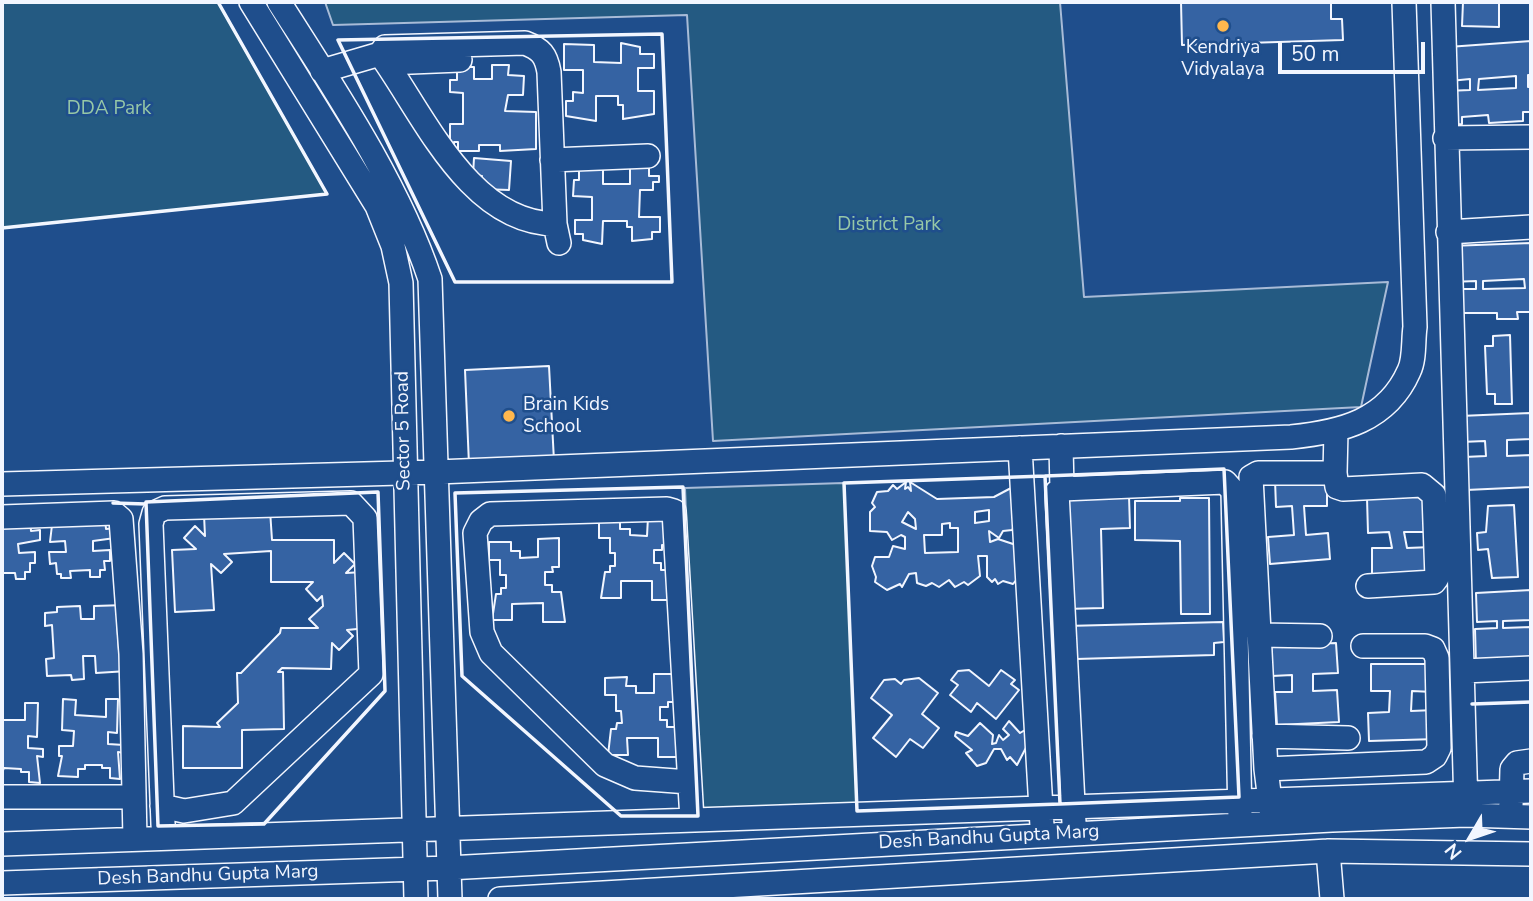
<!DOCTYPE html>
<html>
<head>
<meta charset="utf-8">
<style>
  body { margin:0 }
  #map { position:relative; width:1533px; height:901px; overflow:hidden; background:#1f4e8c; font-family:"Nunito Sans",sans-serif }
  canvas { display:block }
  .frame { position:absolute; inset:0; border:4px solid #f2f6ff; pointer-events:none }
  .north { position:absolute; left:1435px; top:803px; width:70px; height:70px; -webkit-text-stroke:5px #1f4e8c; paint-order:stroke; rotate:231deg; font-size:19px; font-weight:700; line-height:28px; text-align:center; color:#f2f6ff }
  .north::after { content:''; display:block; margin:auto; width:24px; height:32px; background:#f2f6ff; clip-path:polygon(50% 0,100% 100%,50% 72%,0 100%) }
  .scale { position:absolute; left:1278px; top:42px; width:147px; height:32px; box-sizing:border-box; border:4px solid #f2f6ff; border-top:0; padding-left:9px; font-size:21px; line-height:24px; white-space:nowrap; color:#f2f6ff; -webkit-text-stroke:5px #1f4e8c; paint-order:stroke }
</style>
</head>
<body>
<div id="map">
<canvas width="1533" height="901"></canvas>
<div class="frame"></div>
<div class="north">N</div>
<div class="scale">50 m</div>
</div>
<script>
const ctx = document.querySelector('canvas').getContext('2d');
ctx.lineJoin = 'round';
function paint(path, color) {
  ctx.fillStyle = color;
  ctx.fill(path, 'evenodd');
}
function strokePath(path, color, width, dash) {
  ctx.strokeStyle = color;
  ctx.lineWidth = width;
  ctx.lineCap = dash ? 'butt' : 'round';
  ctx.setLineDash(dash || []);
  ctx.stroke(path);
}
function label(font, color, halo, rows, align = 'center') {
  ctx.font = font + ' "Nunito Sans",sans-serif';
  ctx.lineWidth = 5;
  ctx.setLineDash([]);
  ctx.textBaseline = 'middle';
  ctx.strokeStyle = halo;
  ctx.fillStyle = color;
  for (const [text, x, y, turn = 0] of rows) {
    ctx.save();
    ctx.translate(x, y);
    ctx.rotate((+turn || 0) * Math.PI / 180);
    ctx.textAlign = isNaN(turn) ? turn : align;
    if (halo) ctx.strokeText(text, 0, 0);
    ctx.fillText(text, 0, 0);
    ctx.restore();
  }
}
const green = new Path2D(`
  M2 2H218L327 194 2 228Z
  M325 2H1060L1084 297 1388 282 1361 407 713 441 687 15 333 25Z
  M844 483 857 811 698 816 685 488Z`);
paint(green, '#245a82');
strokePath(green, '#a8bbd7', 2);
const building = new Path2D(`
  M1181 2H1331V19H1342L1343 40 1182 45Z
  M1463 2H1499V27L1462 26Z
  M1531 41V75H1528V87H1531V112H1523V121L1489 123 1488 115 1462 117V124L1448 125 1446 91 1470 90V79L1450 81 1448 47ZM1516 76V88L1478 90 1479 79Z
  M621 43 640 47V54H654V68H638V91H654V114L623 119V105H618V96H596V121L566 116V101H573V92L583 93V70H564V44L594 45V62L621 63Z
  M492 65H509L508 75 524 76 523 95H508L505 111 536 112V149L500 151V145H479V151H458V142H454V151H450V124H463V93L450 92V80H457V67H474V79H492Z
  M474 158 511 161 509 190 481 189 482 176 473 175Z
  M630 164 649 168V176H659V182H653V190H640L639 217H660V232H652V239L632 241V227H627V221H603L602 244 583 240V234H575V220H592V197L573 196 574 180H579V166H603V184H630Z
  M1531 243V312H1517L1518 319H1497V313H1459L1458 289H1476V281L1451 282 1449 246ZM1524 279 1525 288 1483 289V281Z
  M1510 335 1512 404H1495V394H1487L1485 346H1493V336Z
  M549 366 554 461 469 465 465 370Z
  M1530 413 1531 439 1507 440V456L1531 455V487L1466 490 1464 457 1486 456 1485 441 1461 442 1460 416Z
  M1327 479V506H1304L1306 535 1328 533 1330 559 1270 564 1268 537 1294 535 1292 506 1276 507 1275 480Z
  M906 482 905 489 908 487 911 491 910 482 937 499 994 497 1011 488 1021 516 1012 530 1003 531 999 538 989 531 990 542 998 539 1019 546 1021 574 1013 584 1003 581 998 584 995 579 992 582 987 577V556H978L980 576 968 585 964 582 955 587 949 580 939 587 932 583 926 586 917 583 916 573 909 574 902 587 900 584 887 590 875 582 876 577 872 566 875 557H889L893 546 905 549V537L901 535 892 540 887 532 870 531V512L875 507 872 503 877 492 888 491 893 485 897 489ZM989 510V521L975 523V512ZM908 512 915 519 916 529 902 522ZM950 523V528H958V552L925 553 924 535H942V524Z
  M1129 496 1130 528 1101 529 1103 608 1065 609 1062 502H1069V499Z
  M1428 496 1429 532H1404L1407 548 1432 547 1433 581 1372 582V548H1392L1389 532 1368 533 1367 498Z
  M1180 498H1209L1210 614H1181L1180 541 1135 540V501H1180Z
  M1514 505 1518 577 1492 578 1488 549 1478 550 1477 533 1486 532 1488 506Z
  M270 510 272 540H334V563L344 553 355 564 346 573 363 572 367 628 347 630 353 636 339 650 332 643 331 669 282 668 278 672H283L284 729 242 730V768H183V726L220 727 217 723 238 703 237 673H241L280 633 281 628H318L309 619 323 606 322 596 317 601 306 589 313 582H271V551L224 554 232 562 221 573 211 564 214 610 175 612 172 550 196 549 184 538 195 526 205 536 204 515Z
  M668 516 669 545H662V550H654V563H661V570H670L675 600H652V581H621V598H601L605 572H610V566H615V553H610V538H599V520H620V529H630V535L647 536 648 517Z
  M105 519 106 529 115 528V538L93 541V551L110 550V561H104L105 570H100V577H90V570L70 571 71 578H61V574H57L56 563 50 564 49 552H66L65 541 50 542 52 525Z
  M30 521 31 531 40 530V540L18 544 19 553 35 552V563H30V572H25V579H16L15 573H2V526Z
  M559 538V567H552L553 572H545V585H552V592H561L565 622H543V603L512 604V620H492L496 594H501V588H506V575H500V560H489V542H511V551H520V558L538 557V539Z
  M1531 590V620L1503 621V628L1531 627V663L1476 664 1475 629 1497 628V621L1477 622 1476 593Z
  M126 605 117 621 119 651H127L128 671 96 673 95 656H83L84 679 72 680 71 675 47 676 46 659 54 658 52 625 45 626V613L57 612V607L80 606 81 619H94V606Z
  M1223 622 1224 642 1214 643V655L1076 659 1066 626Z
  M1336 643 1338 673 1313 674V691L1337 690 1339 722 1277 725 1275 692H1292V675L1272 676 1271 646Z
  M1371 664H1433V692L1412 691 1411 711 1435 710 1437 739 1369 741 1368 713 1389 712 1390 691H1371Z
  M969 670 989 686 1001 670 1015 680 1011 684 1019 690 996 719 977 703 971 712 950 695 958 685 951 680 958 671Z
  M654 674H674L675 702H668V707H660V720H667V727H676L681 757H658V738H627L628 755H608L611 729H616L617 723H622L621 711H616V695H605V678L627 677 626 686H636V693H654Z
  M919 678 938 693 922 714 939 728 923 748 910 739 896 757 873 738 892 715 871 698 884 680 895 679 901 684 904 680Z
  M63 699 76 700 75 715 106 717V699H118L117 733 108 732V744L124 745V753L118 752 120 779 110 778V768H102V765H85V769H78V777L58 776 62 756H59V746H73L74 731 62 730Z
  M25 703H38L37 737 28 736V748L43 749V757L37 756 40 783 29 782V772H21V769L4 768 2 773V720H25Z
  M1009 721 1020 733 1025 730 1031 738 1017 765 1010 757 1007 760 1001 749H994L986 763 977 766 966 753 972 750 955 736 956 732 968 736 980 723 993 735 992 744 996 743 999 735 1003 740 1009 735 1003 729Z`);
paint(building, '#3563a3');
strokePath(building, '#f2f6ff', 2);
const minor = new Path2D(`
  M251 2 377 206 393 246 401 283 416 899
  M279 2C333 87 398 183 430 279L450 899
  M1443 2 1466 807
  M380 54C424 115 469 223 555 224
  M387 63 460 60
  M322 71 380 54 385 47 525 43C541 49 546 55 549 72L555 224 559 243
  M1445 138 1531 137
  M552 160 648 156
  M1448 232 1531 227
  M1061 446 1062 489
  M1020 448 1042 826
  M1335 473 1337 487 1343 489 1422 485 1434 495 1437 578 1434 582 1368 586
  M2 484 437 472 1291 437C1341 432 1387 421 1409 371 1415 359 1413 340 1415 327L1404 2
  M2 517 114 513 121 519 131 654 135 839
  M1259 635 1320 636
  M1464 671 1531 668
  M1264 736 1348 738
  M1266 769 1251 477 1258 473H1335L1336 431
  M689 782 635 778 605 765 491 653 482 632 475 533 481 521 490 514 667 509 674 511 692 820
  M2 797H134
  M162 806 184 811 233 803 371 674 365 518 351 503 165 508 154 513 151 524 163 824 164 837
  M1511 806 1512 769 1517 763 1531 761
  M1272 817 1266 769 1426 762 1435 756 1439 748 1437 658 1433 649 1425 646H1363
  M1074 823 1057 492 1062 489 1225 482 1233 491 1240 818
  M2 844 1531 791
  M1328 851 1332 899
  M2 883 448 868 1332 820 1466 815 1531 817
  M500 899 1328 851 1531 854`);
strokePath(minor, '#f2f6ff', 26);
strokePath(minor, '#1f4e8c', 23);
strokePath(new Path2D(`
  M662 34 672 282H455L338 40Z
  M2 228 327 194 218 2
  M1224 469 1239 797 1060 804 1045 476Z
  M1045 476 1060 804 857 811 844 483Z
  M683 487 698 816H621L462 676 455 493Z
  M378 492 385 691 264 824 158 826 146 502Z
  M113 503 146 504
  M1472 704 1531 702`), '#f2f6ff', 3.5);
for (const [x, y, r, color] of [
  [1223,26,7,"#ffb74d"],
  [509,416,7,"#ffb74d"]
]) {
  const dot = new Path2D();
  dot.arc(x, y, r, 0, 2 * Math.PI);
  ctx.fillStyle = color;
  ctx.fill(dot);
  strokePath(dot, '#1f4e8c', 2.5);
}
label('19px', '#f2f6ff', '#1f4e8c', [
  ["Kendriya",1223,48],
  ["Vidyalaya",1223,70],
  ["Brain Kids",523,405,"left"],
  ["School",523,427,"left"]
]);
label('19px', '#97c8a6', '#1f4e8c', [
  ["DDA Park",109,109],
  ["District Park",889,225]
]);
label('19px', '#f2f6ff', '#1f4e8c', [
  ["Sector 5 Road",404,431,-91],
  ["Desh Bandhu Gupta Marg",989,838,-3],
  ["Desh Bandhu Gupta Marg",208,876,-2]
]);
</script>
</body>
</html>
